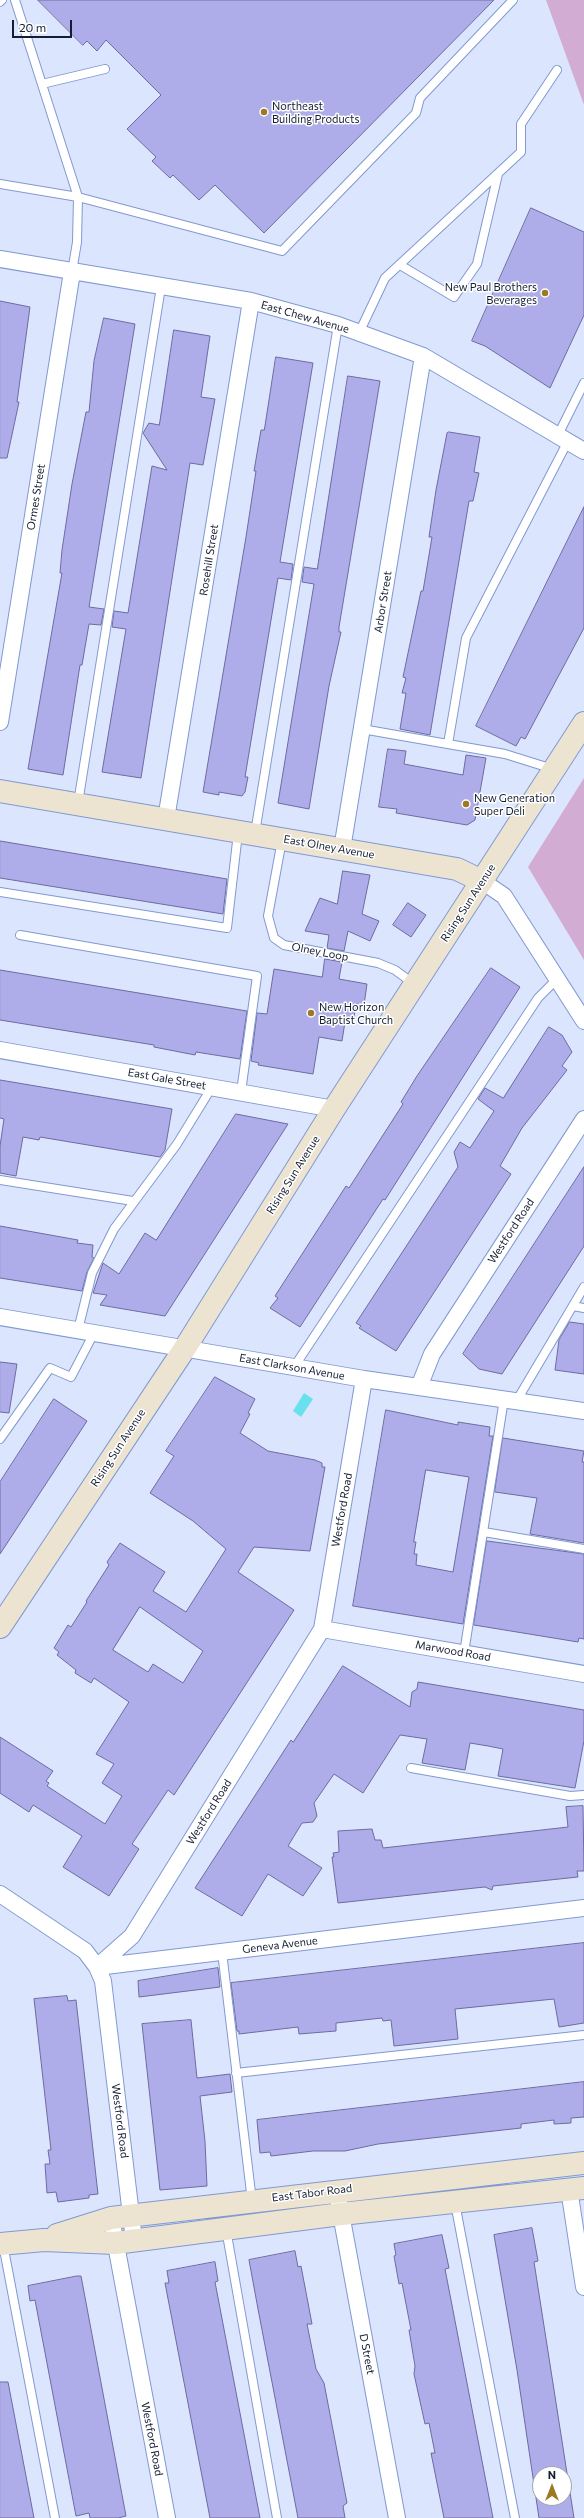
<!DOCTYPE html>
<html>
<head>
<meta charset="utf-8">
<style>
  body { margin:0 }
  #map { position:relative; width:584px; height:2518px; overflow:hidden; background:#dbe6fe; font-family:Commissioner,sans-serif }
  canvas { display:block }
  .north { position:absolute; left:532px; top:2466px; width:40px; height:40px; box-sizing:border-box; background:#fff; border:1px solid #a1a5ad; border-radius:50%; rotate:0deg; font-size:11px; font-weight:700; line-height:16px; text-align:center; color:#141d32 }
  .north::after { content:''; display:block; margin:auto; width:14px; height:18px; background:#9c7a24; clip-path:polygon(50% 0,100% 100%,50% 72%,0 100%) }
  .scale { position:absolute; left:12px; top:20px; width:60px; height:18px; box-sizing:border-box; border:2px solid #141d32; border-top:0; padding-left:5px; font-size:12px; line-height:14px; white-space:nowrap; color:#141d32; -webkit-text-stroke:3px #fff; paint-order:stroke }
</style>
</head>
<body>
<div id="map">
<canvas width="584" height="2518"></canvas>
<div class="north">N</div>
<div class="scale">20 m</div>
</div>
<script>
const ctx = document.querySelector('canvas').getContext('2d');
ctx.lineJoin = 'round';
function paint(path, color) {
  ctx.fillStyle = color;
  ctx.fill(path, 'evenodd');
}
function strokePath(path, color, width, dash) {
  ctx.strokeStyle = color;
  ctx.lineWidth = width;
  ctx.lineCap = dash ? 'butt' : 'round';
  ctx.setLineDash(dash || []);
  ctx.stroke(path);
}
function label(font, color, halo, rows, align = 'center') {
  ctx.font = font + ' Commissioner,sans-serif';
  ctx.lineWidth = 3;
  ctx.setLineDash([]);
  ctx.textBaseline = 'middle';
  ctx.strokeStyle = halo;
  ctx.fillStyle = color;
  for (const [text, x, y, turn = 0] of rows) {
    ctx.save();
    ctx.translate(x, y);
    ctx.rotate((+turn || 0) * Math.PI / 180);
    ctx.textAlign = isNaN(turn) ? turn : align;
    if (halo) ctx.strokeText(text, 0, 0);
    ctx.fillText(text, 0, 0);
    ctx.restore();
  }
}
paint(new Path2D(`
  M546 0H584V105Z
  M584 778V960L528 867Z`), '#d2acd2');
paint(new Path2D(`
  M304 1393 313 1399 301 1417 293 1411Z`), '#68e0ee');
const building = new Path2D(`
  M38 0H494L264 233 215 185 199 200 173 175 170 178 152 161 156 157 127 129 161 95 106 40 97 51 87 41 83 45Z
  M531 208 584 232V315L550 388 485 346 472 341Z
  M0 301 30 307 17 402H19L7 458H0Z
  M104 318 135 324 89 607 104 609 101 625 89 624 82 665H80L63 775 28 769 62 573H60L62 550 72 484 86 412H89L94 361Z
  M174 330 210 336 201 397 215 399 203 465 190 463 141 778 102 772 126 629 112 627 114 611 128 613 152 466 167 470 143 433 149 423 159 425Z
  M276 357 313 363 280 562 293 564 291 580 278 578 245 777H248L245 792 242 796 219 792V795L203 792 246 537 256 471H254L261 430H264Z
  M348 376 380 381 339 627V632H341L329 686 309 809 278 803 314 584 302 582 304 567 317 569Z
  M449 432 480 437 474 472 479 473 473 501H469L430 735 400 729 406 693H402L406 678 403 677 421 591H423L432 537H429L436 490 447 433Z
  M584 507V628L525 739 521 737 516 746 476 726Z
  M388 749 406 751 404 764 463 775 466 755 486 758 475 820 467 825 396 813 397 809 379 807Z
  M0 841 227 879 223 914 0 878Z
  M343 871 370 875 362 914 379 921 370 941 348 931 344 951 327 948 329 935 305 931 320 898 337 904Z
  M408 903 426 915 411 937 393 925Z
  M325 959 342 962 339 979 367 984 364 1005 356 1004 353 1023 345 1022 342 1041 319 1037 313 1074 258 1065 259 1063 251 1061 257 1013 267 1014 274 969 322 977Z
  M491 968 520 987 385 1200 383 1199 300 1327 270 1308 278 1298 275 1296 346 1186 349 1188 403 1104 401 1102 417 1076Z
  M0 970 247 1011 240 1059 196 1052 195 1055 154 1047V1045L0 1020Z
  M549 1027 562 1035 572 1052 562 1066 567 1070 522 1128 500 1166 511 1174 396 1351 359 1328 361 1326 356 1323 458 1167 454 1152 460 1142 470 1148 494 1111 478 1099 485 1088 503 1098Z
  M0 1080 172 1109 165 1150 160 1157 40 1137 39 1140 23 1137 16 1176 0 1173V1146L4 1119 0 1118Z
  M236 1114 288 1124 165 1316 100 1305 107 1295 93 1293 103 1263 119 1274 145 1233 156 1240Z
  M584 1167V1246L502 1374 479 1369 463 1354Z
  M0 1226 78 1240 77 1243 93 1245 92 1257 94 1258 87 1272 82 1291 0 1278Z
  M570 1322 584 1324V1374L555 1370 559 1340Z
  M0 1362 17 1364 9 1413 0 1412Z
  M215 1377 255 1399 248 1413 250 1414 240 1433 268 1451 315 1460 322 1463V1467H325L310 1551 254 1547 238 1572 294 1610 174 1795 168 1790 132 1844 139 1849 109 1896 63 1867 82 1836 33 1805 29 1812 0 1793V1737L53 1771 46 1781 49 1783 47 1786 105 1824 122 1796 102 1783 114 1764 96 1754 129 1702 94 1678 91 1683 75 1673 76 1670 57 1655 59 1652 54 1648 68 1625 71 1627 87 1602 86 1601 109 1565 107 1562 120 1543 165 1572 153 1591 186 1612 226 1549 193 1521 150 1493 174 1456 166 1451ZM140 1607 203 1651 183 1683 153 1664 148 1672 113 1650Z
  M54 1399 87 1421 0 1554V1482Z
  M386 1410 458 1425V1422L490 1427 489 1436H493L463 1624 353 1606ZM426 1470 469 1477 453 1572 416 1565 417 1554H414L416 1542H414Z
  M503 1438 584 1451 582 1462H584V1543L530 1534 537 1498 495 1492Z
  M487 1541 584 1554V1639L579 1638 578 1642 474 1625Z
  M343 1666 410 1707 412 1692 417 1689 418 1682 584 1710V1741L575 1788 498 1776 503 1749 488 1746 470 1743 465 1770 422 1763 427 1739 400 1735 363 1793 334 1774 314 1803 317 1816 313 1822 302 1823 288 1846 322 1868 303 1896 268 1874 242 1916 195 1888 269 1774 291 1740 293 1742Z
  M583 1806 584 1871H577L578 1877 493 1886 492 1890 485 1887 475 1888 338 1903 332 1857H334L333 1853 339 1852 338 1831 372 1829 375 1840H381L383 1848 568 1827 566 1807Z
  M584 1943V2023L559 2027 554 1999 455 2009 458 2039 394 2046 391 2020 383 2021 382 2018 336 2023V2031L299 2034 298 2027 239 2034V2031H237L231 1983Z
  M218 1968 220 1987 139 1997 138 1981Z
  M67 1996 68 2001 76 2000 98 2194 89 2195V2198L58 2202 56 2192 47 2193 45 2164H50L48 2150H51L34 1999Z
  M191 2020 197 2078 230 2074 232 2092 200 2096 205 2141 207 2186 160 2190 142 2024Z
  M584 2082V2117L571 2118V2123L554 2124V2120L521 2124V2128L378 2144 345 2151H313L271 2156 270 2152 260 2153 257 2120Z
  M532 2228 538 2261 534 2262 574 2518H539L517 2370 494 2235ZM540 2474H564V2498H540Z
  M442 2235 449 2268 445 2269 493 2518H444L431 2453H435L429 2423 425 2424 414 2374 415 2366 409 2330H411L402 2283 399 2284 394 2256 396 2255 394 2244Z
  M295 2251 298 2267 301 2266 312 2324H307L316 2369 324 2383 347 2503 343 2506 345 2518H298L258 2309 249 2260Z
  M215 2262 218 2281 215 2282 260 2518H210L165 2283H169L167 2271Z
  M77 2276H81L126 2516 118 2518H90L89 2513 76 2516 35 2300 30 2301 28 2286Z
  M0 2382H8L34 2518H0Z`);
paint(building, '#afade9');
strokePath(building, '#6e6aa2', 1);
const lane = new Path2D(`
  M15 0 78 197 77 242 72 272
  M0 2 2 0
  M42 84 105 69
  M0 184 78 197 282 251 416 113 420 98 513 0
  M400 265 454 297 477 264 498 174
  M359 333 385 278 521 152V124L557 70
  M558 435 584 383
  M362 729 505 754 553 769
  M448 744 466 638 568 441
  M78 803 161 287
  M255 833 338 325
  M282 840 268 916 274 938 284 945 378 963 395 970 414 984
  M0 892 227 928 238 833
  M20 935 257 976 241 1092
  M0 1180 133 1201
  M573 1306 584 1308
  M78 1330 92 1273 114 1229 177 1144 212 1087
  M294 1367 538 998 557 979
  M517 1400 584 1287
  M0 1439 50 1368 71 1377 94 1333
  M484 1532 584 1549
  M464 1653 504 1399
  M411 1768 570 1796 584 1795
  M222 1952 252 2201
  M236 2073 584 2035
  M455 2203 515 2518
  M226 2229 277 2518
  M3 2244 55 2518`);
const street = new Path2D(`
  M0 259 251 301 338 325 423 356 584 451
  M0 722 72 272
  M166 819 251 301
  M342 849 423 356
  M482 881 504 896 584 1021
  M0 1050 334 1109
  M0 1317 364 1379 584 1411
  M419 1387 432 1354 584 1119
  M322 1629 584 1674
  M0 1894 85 1951 97 1967 103 1981 134 2240
  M97 1967 132 1936 322 1629 364 1379
  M97 1967 584 1908
  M569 2189 584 2287
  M339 2203 397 2518
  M111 2218 167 2518`);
const secondary = new Path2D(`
  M0 791 457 869 482 881
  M0 1627 185 1348 334 1109 584 723
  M57 2235 111 2218 584 2163
  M0 2244 44 2240 115 2243 341 2214 584 2188`);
strokePath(lane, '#8199d0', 10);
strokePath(street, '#8199d0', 18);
strokePath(secondary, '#8199d0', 24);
strokePath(lane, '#fff', 8);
strokePath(street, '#fff', 16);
strokePath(secondary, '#ece3d0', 22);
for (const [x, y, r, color] of [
  [264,112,4,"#9c7a24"],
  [545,293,4,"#9c7a24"],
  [466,804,4,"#9c7a24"],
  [311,1013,4,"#9c7a24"]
]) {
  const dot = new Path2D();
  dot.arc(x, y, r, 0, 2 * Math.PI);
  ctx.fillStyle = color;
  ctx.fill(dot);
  strokePath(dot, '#fff', 1.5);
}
label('11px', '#141d32', '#fff', [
  ["Northeast",272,106],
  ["Building Products",272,119],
  ["New Paul Brothers",537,287,"right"],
  ["Beverages",537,300,"right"],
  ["New Generation",474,798],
  ["Super Deli",474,811],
  ["New Horizon",319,1007],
  ["Baptist Church",319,1020]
], 'left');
label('11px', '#141d32', '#fff', [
  ["East Chew Avenue",305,317,16],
  ["Ormes Street",36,497,-81],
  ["Rosehill Street",209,560,-81],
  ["Arbor Street",383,602,-81],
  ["East Olney Avenue",329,847,10],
  ["Rising Sun Avenue",468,903,-57],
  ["Olney Loop",320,952,11],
  ["East Gale Street",167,1079,10],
  ["Rising Sun Avenue",293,1175,-58],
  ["Westford Road",511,1231,-57],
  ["East Clarkson Avenue",292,1367,10],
  ["Rising Sun Avenue",118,1448,-57],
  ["Westford Road",342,1510,-80],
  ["Marwood Road",453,1651,10],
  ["Westford Road",209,1812,-58],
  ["Geneva Avenue",280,1945,-7],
  ["Westford Road",120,2121,83],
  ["East Tabor Road",312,2193,-7],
  ["D Street",367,2354,79],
  ["Westford Road",152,2439,79]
]);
</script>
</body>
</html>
